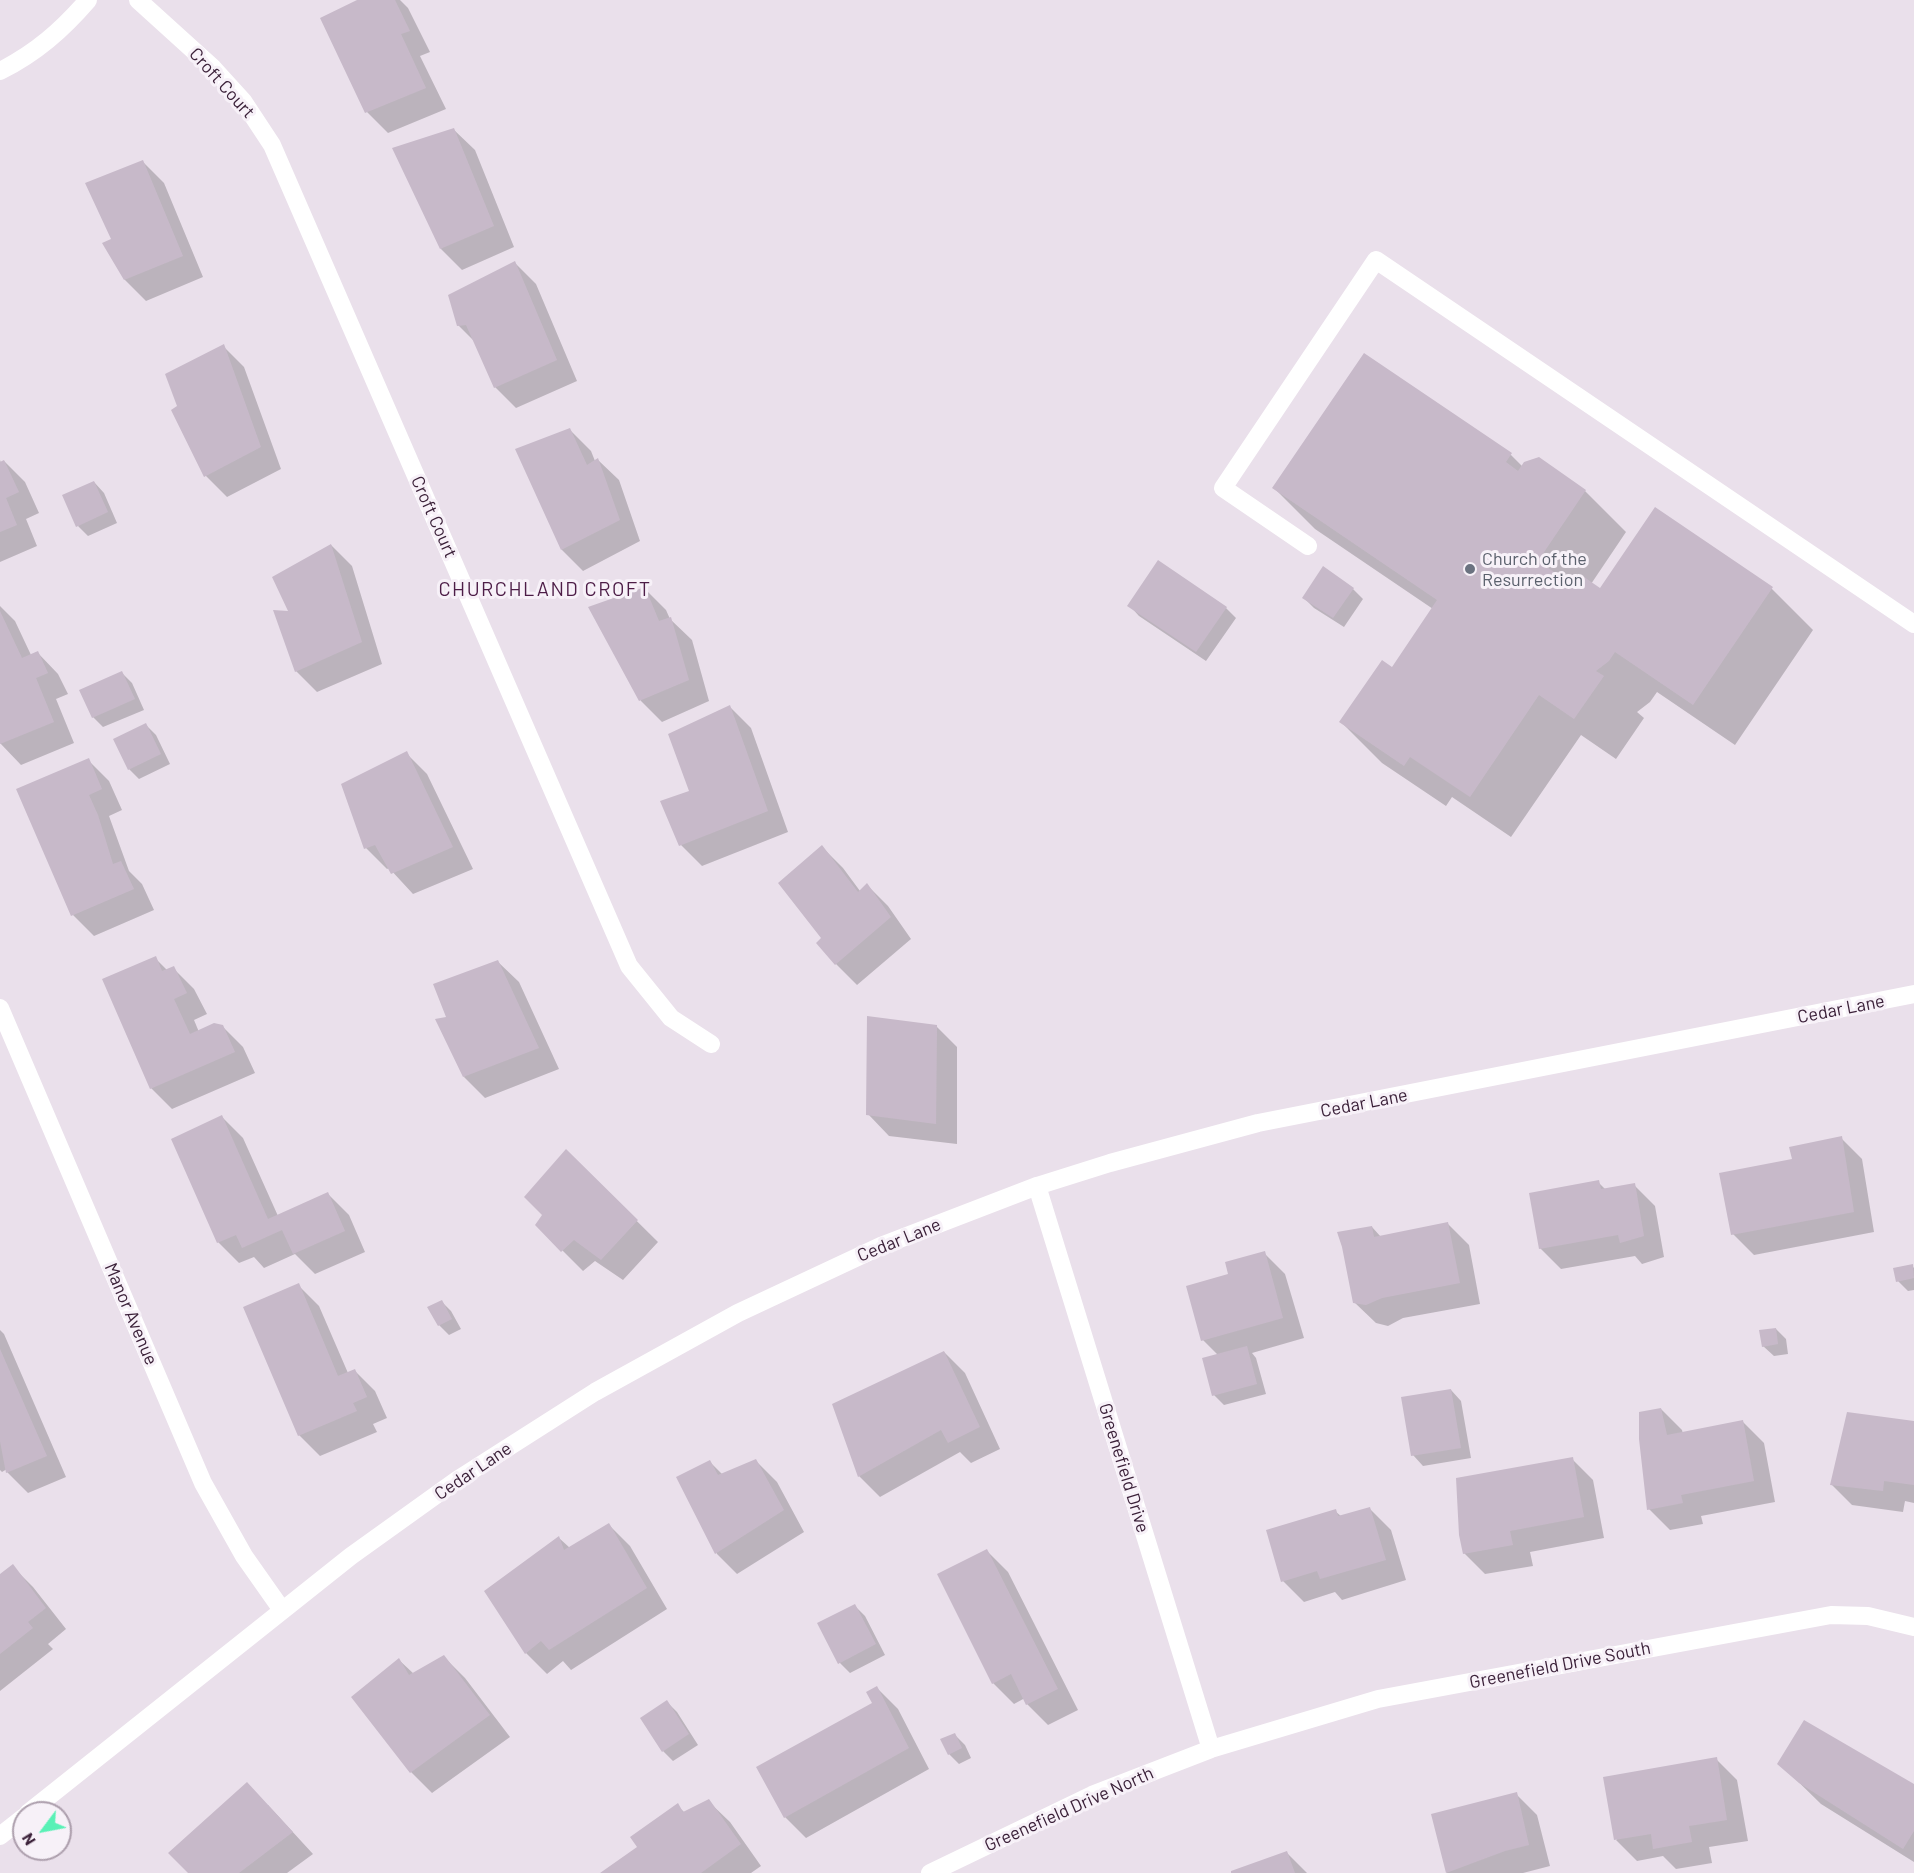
<!DOCTYPE html>
<html>
<head>
<meta charset="utf-8">
<style>
  body { margin:0 }
  #map { position:relative; width:1914px; height:1873px; overflow:hidden; background:#eae0eb; font-family:Barlow,sans-serif }
  canvas { display:block }
  .north { position:absolute; left:12px; top:1801px; width:60px; height:60px; box-sizing:border-box; background:#f7f1f8; border:2px solid #ac9eac; border-radius:50%; rotate:238deg; font-size:16px; font-weight:700; line-height:24px; text-align:center; color:#3b2139 }
  .north::after { content:''; display:block; margin:auto; width:21px; height:27px; background:#59f1b6; clip-path:polygon(50% 0,100% 100%,50% 72%,0 100%) }
</style>
</head>
<body>
<div id="map">
<canvas width="1914" height="1873"></canvas>
<div class="north">N</div>
</div>
<script>
const ctx = document.querySelector('canvas').getContext('2d');
ctx.lineJoin = 'round';
function paint(path, color) {
  ctx.fillStyle = color;
  ctx.fill(path, 'evenodd');
}
function strokePath(path, color, width, dash) {
  ctx.strokeStyle = color;
  ctx.lineWidth = width;
  ctx.lineCap = dash ? 'butt' : 'round';
  ctx.setLineDash(dash || []);
  ctx.stroke(path);
}
function label(font, color, halo, rows, align = 'center') {
  ctx.font = font + ' Barlow,sans-serif';
  ctx.lineWidth = 6;
  ctx.setLineDash([]);
  ctx.textBaseline = 'middle';
  ctx.strokeStyle = halo;
  ctx.fillStyle = color;
  for (const [text, x, y, turn = 0] of rows) {
    ctx.save();
    ctx.translate(x, y);
    ctx.rotate((+turn || 0) * Math.PI / 180);
    ctx.textAlign = isNaN(turn) ? turn : align;
    if (halo) ctx.strokeText(text, 0, 0);
    ctx.fillText(text, 0, 0);
    ctx.restore();
  }
}
paint(new Path2D(`
  M360 0H400L408 8 430 52 420 56 446 109 388 133 367 112 322 19Z
  M453 129 475 150 514 247 462 270 441 249Z
  M143 162 164 183 203 277 146 301 125 280 114 239Z
  M515 263 536 284 577 381 516 408 495 387 475 342 458 325Z
  M223 346 244 367 281 469 227 497 206 476 179 407Z
  M570 430 591 451 595 461 598 460 619 480 640 541 583 571 562 550Z
  M1511 455 1523 467 1585 491 1626 532 1591 584 1600 590 1655 509 1772 589 1813 630 1735 745 1657 692 1650 702 1637 712 1644 718 1616 759 1581 735 1511 837 1452 797 1446 806 1382 763 1341 722 1392 669 1433 609 1315 529 1274 488Z
  M0 460 1 463 4 461 25 482 39 513 26 519 37 546 0 562Z
  M94 482 104 493 117 523 88 536 78 526Z
  M331 545 352 566 382 664 317 692 296 671 291 613Z
  M645 589 666 610 670 619 692 640 709 701 662 722 641 701 591 608Z
  M1353 589 1363 599 1344 627 1314 608 1304 598Z
  M1129 605 1226 608 1236 618 1206 661 1139 616Z
  M0 606 15 621 31 655 37 652 58 674 68 694 56 699 74 743 21 765 0 743Z
  M121 672 132 683 144 710 103 727 93 717Z
  M730 707 751 728 788 832 702 866 681 845 691 792Z
  M146 725 156 735 170 764 139 779 129 769Z
  M406 753 427 774 473 869 413 894 389 868 387 869 366 848Z
  M88 760 109 781 122 810 109 816 129 871 142 884 154 910 94 936 73 915 18 790Z
  M822 847 843 868 860 891 867 885 888 906 911 939 857 985 836 964 824 938Z
  M155 958 167 970 173 968 194 989 207 1014 194 1020 199 1032 222 1026 243 1047 255 1073 172 1109 151 1088Z
  M497 961 519 982 559 1069 485 1098 464 1077Z
  M936 1026 957 1047V1144L889 1136 868 1114Z
  M222 1117 243 1138 278 1216 328 1194 349 1215 365 1252 315 1274 295 1254 264 1268 254 1257 239 1263 218 1242 172 1139Z
  M1841 1138 1862 1159 1874 1232 1754 1255 1733 1234 1793 1160Z
  M566 1151 658 1242 623 1280 595 1261 583 1271 537 1225 544 1214Z
  M1598 1182 1606 1190 1634 1185 1655 1206 1664 1257 1642 1264 1635 1256 1561 1269 1540 1248Z
  M1448 1224 1469 1245 1480 1304 1403 1318 1388 1326 1376 1323 1354 1302 1372 1227 1381 1237Z
  M1264 1253 1285 1274 1304 1338 1252 1353 1256 1358 1266 1394 1224 1405 1214 1395 1218 1355 1203 1340 1230 1275Z
  M1912 1266 1914 1268V1290L1908 1291 1898 1281Z
  M298 1285 319 1306 348 1373 354 1370 375 1391 387 1418 373 1424 377 1432 320 1456 299 1435Z
  M441 1301 451 1311 461 1329 449 1335 439 1325Z
  M1776 1329 1786 1339 1788 1354 1774 1356 1763 1346Z
  M0 1330 4 1334 66 1477 28 1493 7 1472V1469L2 1472 0 1470Z
  M944 1352 965 1373 1000 1449 971 1463 960 1452 880 1497 859 1476Z
  M1451 1390 1461 1401 1471 1458 1423 1466 1413 1455Z
  M1661 1409 1682 1430 1683 1434 1743 1422 1764 1443 1775 1502 1701 1516 1703 1524 1670 1530 1649 1509Z
  M1914 1423V1503L1905 1501 1903 1512 1852 1505 1831 1484Z
  M1572 1459 1593 1480 1604 1538 1530 1552 1533 1566 1485 1574 1464 1553Z
  M756 1461 777 1482 804 1532 737 1574 717 1554 678 1477 710 1462 723 1475Z
  M1370 1509 1391 1530 1406 1580 1342 1600 1335 1592 1304 1602 1283 1581 1335 1511 1342 1517Z
  M609 1525 630 1546 667 1609 571 1670 563 1661 547 1674 526 1653 559 1538 570 1548Z
  M987 1551 1008 1572 1078 1710 1048 1725 1027 1704 1025 1698 1014 1704 993 1683Z
  M12 1566 33 1587 66 1629 48 1644 53 1649 0 1691V1576Z
  M855 1606 865 1616 885 1655 850 1673 840 1663 819 1624Z
  M444 1657 465 1678 510 1737 432 1793 411 1772 399 1660 414 1674Z
  M877 1688 898 1709 929 1769 806 1838 785 1817 874 1704Z
  M667 1702 677 1712 698 1745 673 1761 663 1751Z
  M955 1735 965 1745 971 1758 959 1764 949 1754Z
  M1716 1759 1737 1780 1748 1841 1709 1847 1712 1863 1676 1869 1663 1856 1637 1861 1616 1840Z
  M1779 1763 1914 1786V1862L1821 1804Z
  M1516 1794 1537 1815 1550 1866 1523 1873H1447L1432 1815Z
  M708 1801 730 1822 761 1866 751 1873H602L639 1847 677 1805 685 1813Z
  M268 1805 313 1854 287 1873H190Z
  M1287 1853 1307 1873H1233Z`), '#0003');
paint(new Path2D(`
  M357 0H395L410 31 401 34 426 88 365 113 320 18Z
  M454 128 494 226 440 249 392 148Z
  M143 160 183 256 124 280 102 243 111 239 85 183Z
  M515 261 557 360 494 388 466 325 457 326 448 295Z
  M224 344 261 447 204 477 171 410 177 406 165 374Z
  M1364 353 1512 453 1506 462 1518 471 1524 462 1539 457 1586 490 1538 561 1577 588 1584 577 1600 588 1655 507 1773 587 1693 705 1615 652 1609 661 1596 671 1604 676 1574 719 1539 695 1470 797 1410 757 1404 766 1339 722 1382 660 1392 667 1437 600 1272 488Z
  M570 428 587 465 598 458 620 520 561 550 515 449Z
  M4 460 19 492 6 498 17 525 0 532V462Z
  M94 481 108 512 76 527 62 495Z
  M331 544 362 642 295 672 273 610 288 611 272 577Z
  M1158 560 1227 607 1196 652 1127 606Z
  M1323 566 1354 588 1333 618 1302 598Z
  M645 587 659 621 671 617 689 680 639 701 588 607Z
  M0 611 22 658 38 651 48 673 36 678 54 722 0 744Z
  M122 671 135 699 92 718 79 690Z
  M730 705 768 811 679 846 660 801 689 791 668 734Z
  M146 723 161 754 128 770 113 739Z
  M407 751 453 847 391 874 375 845 364 849 341 784Z
  M89 758 102 789 89 795 98 815 113 864 121 861 134 889 71 916 16 789Z
  M822 845 858 892 867 883 891 917 835 965 816 943 821 938 778 883Z
  M156 956 162 971 174 966 187 993 174 999 190 1034 214 1023 223 1025 235 1052 150 1089 102 979Z
  M498 960 539 1048 463 1077 435 1019 446 1017 433 984Z
  M867 1016 937 1025 936 1124 866 1115Z
  M222 1115 268 1219 328 1192 345 1231 293 1254 282 1230 242 1248 236 1235 217 1243 171 1139Z
  M1842 1136 1854 1212 1731 1235 1719 1173 1792 1159 1789 1147Z
  M566 1149 638 1220 601 1260 574 1240 561 1252 535 1225 542 1215 524 1197Z
  M1599 1180 1601 1189 1635 1183 1644 1236 1620 1243 1618 1235 1539 1249 1529 1193Z
  M1448 1222 1460 1283 1382 1298 1366 1305 1353 1303 1342 1247 1337 1232 1372 1226 1374 1237Z
  M1265 1251 1283 1318 1201 1341 1186 1286 1228 1274 1225 1262Z
  M1913 1264 1914 1278 1896 1282 1893 1268Z
  M299 1283 338 1376 355 1369 367 1397 353 1403 357 1411 298 1436 243 1307Z
  M442 1300 452 1319 438 1326 427 1307Z
  M1776 1328 1778 1344 1762 1347 1759 1330Z
  M1247 1346 1257 1384 1212 1396 1202 1358Z
  M0 1349 47 1456 6 1473 0 1441Z
  M944 1351 980 1427 948 1443 941 1430 858 1477 832 1404Z
  M1451 1389 1461 1448 1411 1456 1401 1397Z
  M1661 1408 1667 1435 1743 1420 1754 1481 1681 1495 1683 1503 1647 1510 1639 1439V1412Z
  M1847 1412 1914 1421V1485L1884 1481 1883 1491 1830 1485Z
  M1573 1457 1584 1517 1510 1531 1513 1545 1463 1554 1459 1535 1456 1478Z
  M756 1459 784 1510 715 1554 676 1477 710 1460 718 1475Z
  M1370 1507 1386 1560 1320 1579 1317 1571 1281 1582 1266 1530 1336 1509 1338 1516Z
  M609 1523 647 1588 549 1650 541 1641 525 1654 484 1591 559 1536 564 1550Z
  M987 1549 1058 1689 1026 1705 1011 1674 992 1684 937 1574Z
  M13 1564 46 1608 28 1622 33 1628 0 1654V1574Z
  M855 1604 876 1644 838 1664 817 1623Z
  M444 1655 490 1715 410 1773 351 1697 399 1658 409 1675Z
  M877 1686 909 1748 784 1818 756 1767 872 1703 866 1692Z
  M667 1700 689 1734 662 1752 640 1718Z
  M1804 1720 1914 1784V1831L1903 1849 1799 1783 1777 1764Z
  M955 1733 962 1748 948 1755 940 1739Z
  M1717 1757 1727 1820 1689 1826 1692 1842 1653 1849 1651 1834 1614 1840 1603 1777Z
  M247 1782 293 1832 239 1873H188L168 1853Z
  M1517 1792 1529 1845 1505 1851 1446 1873 1431 1814Z
  M709 1799 741 1844 701 1873H600L637 1847 630 1837 678 1803 683 1812Z
  M1287 1851 1295 1873H1231V1871Z`), '#c7b9c9');
strokePath(new Path2D(`
  M1308 546 1223 488 1376 260 1914 624`), '#fff', 18);
strokePath(new Path2D(`
  M138 0 213 68 243 101 272 145 629 966 671 1018 711 1044
  M0 71C36 53 62 30 88 0
  M0 1008 203 1483 244 1556 282 1610
  M1037 1186 1211 1749
  M930 1873 1092 1795 1211 1749 1378 1699 1831 1615 1868 1616 1914 1627`), '#fff', 18);
strokePath(new Path2D(`
  M28 1813 351 1556 457 1480 595 1392 738 1313 881 1246 1037 1186 1110 1163 1258 1123 1914 994
  M0 1836 24 1817`), '#fff', 18);
for (const [x, y, r, color] of [
  [1470,569,6,"#6b7280"]
]) {
  const dot = new Path2D();
  dot.arc(x, y, r, 0, 2 * Math.PI);
  ctx.fillStyle = color;
  ctx.fill(dot);
  strokePath(dot, '#f7f1f8', 2);
}
label('18px', '#3b2139', '#f7f1f8', [
  ["Croft Court",222,83,48],
  ["Croft Court",434,517,66],
  ["Cedar Lane",1841,1009,-11],
  ["Cedar Lane",1364,1103,-11],
  ["Cedar Lane",899,1240,-22],
  ["Manor Avenue",131,1314,67],
  ["Greenefield Drive",1124,1468,73],
  ["Cedar Lane",473,1471,-34],
  ["Greenefield Drive South",1560,1665,-11],
  ["Greenefield Drive North",1069,1809,-24]
]);
label('18px', '#5b616d', '#f7f1f8', [
  ["Church of the",1482,559],
  ["Resurrection",1482,580]
], 'left');
ctx.letterSpacing = '1.5px';
label('20px', '#4d1d47', '#f7f1f8', [
  ["CHURCHLAND CROFT",545,589]
]);
ctx.letterSpacing = '0px';
</script>
</body>
</html>
